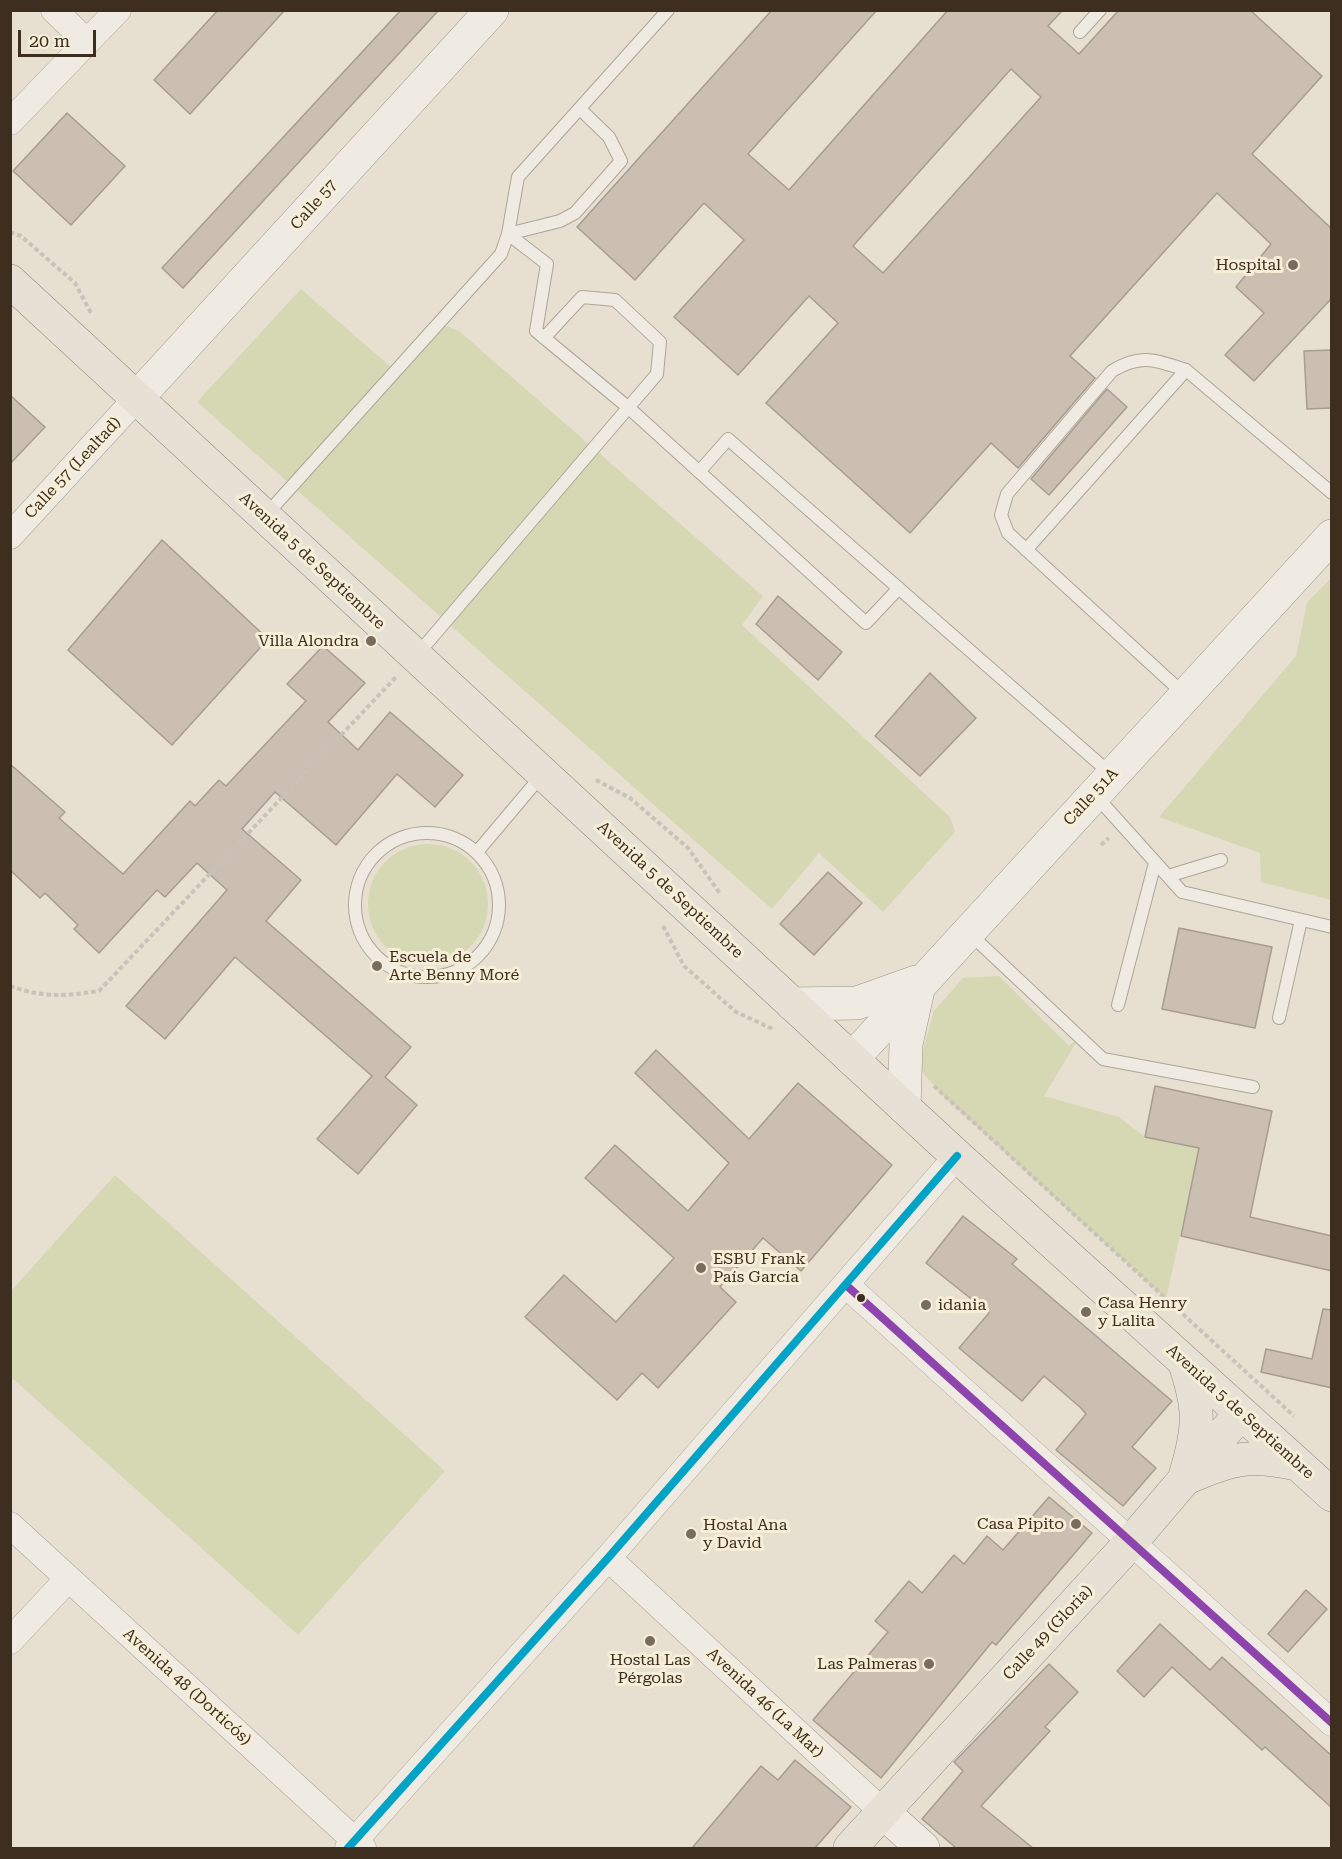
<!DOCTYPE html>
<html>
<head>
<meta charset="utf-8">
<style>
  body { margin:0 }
  #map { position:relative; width:1342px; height:1859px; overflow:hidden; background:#e7e0d1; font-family:"Roboto Serif",serif }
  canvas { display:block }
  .frame { position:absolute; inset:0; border:12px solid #3d2e20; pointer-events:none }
  .scale { position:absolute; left:18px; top:30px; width:78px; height:27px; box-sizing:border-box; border:3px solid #3d2e20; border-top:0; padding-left:8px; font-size:18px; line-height:21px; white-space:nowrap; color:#3d2e20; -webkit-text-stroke:4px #f7eed8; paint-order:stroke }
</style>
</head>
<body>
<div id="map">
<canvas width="1342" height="1859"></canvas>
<div class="frame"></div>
<div class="scale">20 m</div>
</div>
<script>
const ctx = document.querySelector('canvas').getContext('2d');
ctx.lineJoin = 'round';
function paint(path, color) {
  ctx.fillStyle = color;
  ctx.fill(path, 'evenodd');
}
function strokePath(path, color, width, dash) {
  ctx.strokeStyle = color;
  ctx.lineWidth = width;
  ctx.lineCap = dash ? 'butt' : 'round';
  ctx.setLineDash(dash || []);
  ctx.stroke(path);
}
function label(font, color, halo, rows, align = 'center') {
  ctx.font = font + ' "Roboto Serif",serif';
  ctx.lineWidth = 6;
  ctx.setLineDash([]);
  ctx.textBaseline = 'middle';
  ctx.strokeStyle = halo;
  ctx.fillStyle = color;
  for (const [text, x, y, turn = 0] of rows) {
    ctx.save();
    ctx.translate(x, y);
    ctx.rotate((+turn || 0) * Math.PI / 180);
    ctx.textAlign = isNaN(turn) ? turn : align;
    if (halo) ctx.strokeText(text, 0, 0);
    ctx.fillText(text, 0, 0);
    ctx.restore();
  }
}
paint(new Path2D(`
  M301 289 400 375 444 325 459 331 763 596 742 625 950 817 955 832 883 912 819 853 772 909 197 402Z
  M1331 578V900L1261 882 1260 853 1159 817 1296 656 1307 603Z
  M368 904a60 60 0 1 1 120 0a60 60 0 1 1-120 0Z
  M999 976 1069 1046 1080 1036 1044 1096 1119 1117 1145 1137 1199 1148 1166 1299 942 1095 922 1072V1053L934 1011 963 978Z
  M115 1175 445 1471 298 1635 11 1377V1291Z`), '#d6d7b3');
const building = new Path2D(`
  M218 10H285L190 114 154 80Z
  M401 10H439L183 288 162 268Z
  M772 10H877L748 154 789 190 948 10H1063L1048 26 1079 54 1119 10H1250L1322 76 1252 154 1332 229V298L1254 381 1225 355 1264 313 1236 287 1271 244 1217 193 1070 356 1095 378 1018 468 991 443 910 533 766 403 838 323 809 296 738 375 674 317 744 240 704 203 635 280 577 227ZM1011 69 1041 97 883 273 853 246Z
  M67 113 125 166 71 225 13 171Z
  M1332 350V408L1307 409 1304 351Z
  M1107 389 1127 407 1049 495 1031 479Z
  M10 395 45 427 10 464Z
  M162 540 268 639 172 745 68 650Z
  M778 596 842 652 818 680 756 624Z
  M323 646 365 683 328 722 358 750 390 712 463 775 435 807 397 774 336 845 275 792 242 829 301 880 266 921 411 1047 385 1077 417 1105 358 1174 317 1139 372 1076 235 957 165 1039 126 1006 227 890 197 863 165 897 157 890 99 953 74 929 78 925 45 893 40 898 10 870V764L65 812 59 818 123 874 190 801 195 806 219 780 226 786 306 701 287 684Z
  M930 673 976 718 920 776 875 736Z
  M828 872 862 903 814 955 780 924Z
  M1179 928 1272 947 1255 1028 1162 1009Z
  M656 1050 749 1139 798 1083 892 1165 801 1271 763 1238 720 1287 736 1302 658 1388 642 1373 617 1400 525 1317 564 1275 616 1322 674 1258 585 1178 615 1145 688 1211 729 1163 635 1073Z
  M1155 1086 1272 1111 1250 1217 1332 1236V1271L1181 1236 1199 1148 1145 1137Z
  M963 1216 1017 1259 1012 1264 1172 1401 1132 1447 1156 1468 1123 1506 1056 1450 1086 1414 1081 1408 1044 1376 1022 1401 959 1348 989 1313 926 1263Z
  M1323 1309 1332 1310V1388L1261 1372 1266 1349 1312 1359Z
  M1049 1497 1092 1533 996 1645 992 1642 881 1778 813 1720 888 1632 875 1621 909 1581 922 1593 954 1555 964 1564 987 1536 1003 1550Z
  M1306 1590 1327 1609 1288 1652 1268 1634Z
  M1160 1624 1210 1670 1222 1657 1332 1756V1808L1265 1747 1262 1750 1172 1667 1144 1697 1117 1671Z
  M1049 1664 1078 1692 1045 1727 1050 1731 981 1806 1033 1848H956L922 1819 963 1771 954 1762Z
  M795 1760 851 1807 815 1848H692L761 1766 778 1780Z`);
paint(building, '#cbbfb2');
strokePath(building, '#a89c90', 1.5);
const lane = new Path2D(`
  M1080 32 1100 10
  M508 234 547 264 536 331 630 409 866 623 899 588
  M508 234 560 221 575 213 621 161 609 137 580 109
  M699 472 728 439 1111 774
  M265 516 501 254 508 234 518 177 668 10
  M1026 550 1186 370
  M416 656 657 374 660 342 615 300 582 297 544 338
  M1184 694 1008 533 1001 515 1007 494 1112 371C1141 353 1156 360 1186 370L1332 493
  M1095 795 1182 892 1332 927
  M355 905a72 72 0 1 1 144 0a72 72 0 1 1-144 0Z
  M477 852 542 775
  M1168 876 1221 860
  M970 934 1103 1059 1253 1087
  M1118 1005 1155 863
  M1279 1018 1301 920`);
const street = new Path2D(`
  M54 10 87 42
  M10 122 118 10
  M10 536 136 399
  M846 1285 1332 1723
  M10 1525 363 1848
  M608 1558 883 1812
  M10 1641 68 1579
  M348 1848 608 1558 957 1156`);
const secondary = new Path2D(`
  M136 399 492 10
  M792 1004 857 1003 916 982
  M852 1059 1332 536
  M904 1107 906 1044 919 985
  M883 1812 923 1848`);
const primary = new Path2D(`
  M10 281 957 1156 1332 1495
  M1184 1361C1200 1408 1200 1426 1186 1473
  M1189 1477C1232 1458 1250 1454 1297 1464
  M850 1848 1132 1541 1241 1413`);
strokePath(lane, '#ada599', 14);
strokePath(street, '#ada599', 27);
strokePath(secondary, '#9c958a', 34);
strokePath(primary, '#928b80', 34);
strokePath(new Path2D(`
  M10 232 21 236 75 283 92 315
  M596 780 630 798 688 848 721 895
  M1101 845 1109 838
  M663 926 684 966 736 1012 775 1030
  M10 986C43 998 65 996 99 991L396 677
  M934 1086 1294 1416`), '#c8c2b9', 4, [4.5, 3]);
strokePath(lane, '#efebe3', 12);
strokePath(street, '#efebe3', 26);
strokePath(secondary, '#efebe3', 33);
strokePath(primary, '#e6e1d4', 33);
strokePath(new Path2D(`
  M846 1285 1332 1723`), '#8e44ad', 8);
strokePath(new Path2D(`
  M348 1848 608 1558 957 1156`), '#03a3c5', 8);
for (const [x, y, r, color] of [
  [1293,265,6,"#786c5e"],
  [371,641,6,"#786c5e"],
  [377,966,6,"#786c5e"],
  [701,1268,6,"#786c5e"],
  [861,1298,5,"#3d2e20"],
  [926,1305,6,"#786c5e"],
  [1086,1312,6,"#786c5e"],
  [1076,1524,6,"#786c5e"],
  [691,1534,6,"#786c5e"],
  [650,1641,6,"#786c5e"],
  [929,1664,6,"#786c5e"]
]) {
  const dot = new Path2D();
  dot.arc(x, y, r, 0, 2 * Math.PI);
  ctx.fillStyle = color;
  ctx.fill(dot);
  strokePath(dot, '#f7eed8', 2);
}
label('16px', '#3d2e20', '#f7eed8', [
  ["Calle 57",314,205,-48],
  ["Calle 57 (Lealtad)",73,468,-47],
  ["Avenida 5 de Septiembre",312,561,43],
  ["Calle 51A",1091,797,-47],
  ["Avenida 5 de Septiembre",670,890,43],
  ["Avenida 5 de Septiembre",1240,1412,42],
  ["Calle 49 (Gloria)",1048,1633,-47],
  ["Avenida 48 (Dorticós)",187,1687,42],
  ["Avenida 46 (La Mar)",765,1703,43]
]);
label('16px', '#3d2e20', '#f7eed8', [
  ["Hospital",1281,265,"right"],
  ["Villa Alondra",359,641,"right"],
  ["Escuela de",389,957],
  ["Arte Benny Moré",389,975],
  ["ESBU Frank",713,1259],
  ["País García",713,1277],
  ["Casa Henry",1098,1303],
  ["y Lalita",1098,1321],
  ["idania",938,1305],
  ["Casa Pipito",1064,1524,"right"],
  ["Hostal Ana",703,1525],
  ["y David",703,1543],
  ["Hostal Las",650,1660,"center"],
  ["Pérgolas",650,1678,"center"],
  ["Las Palmeras",917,1664,"right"]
], 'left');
</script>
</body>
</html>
